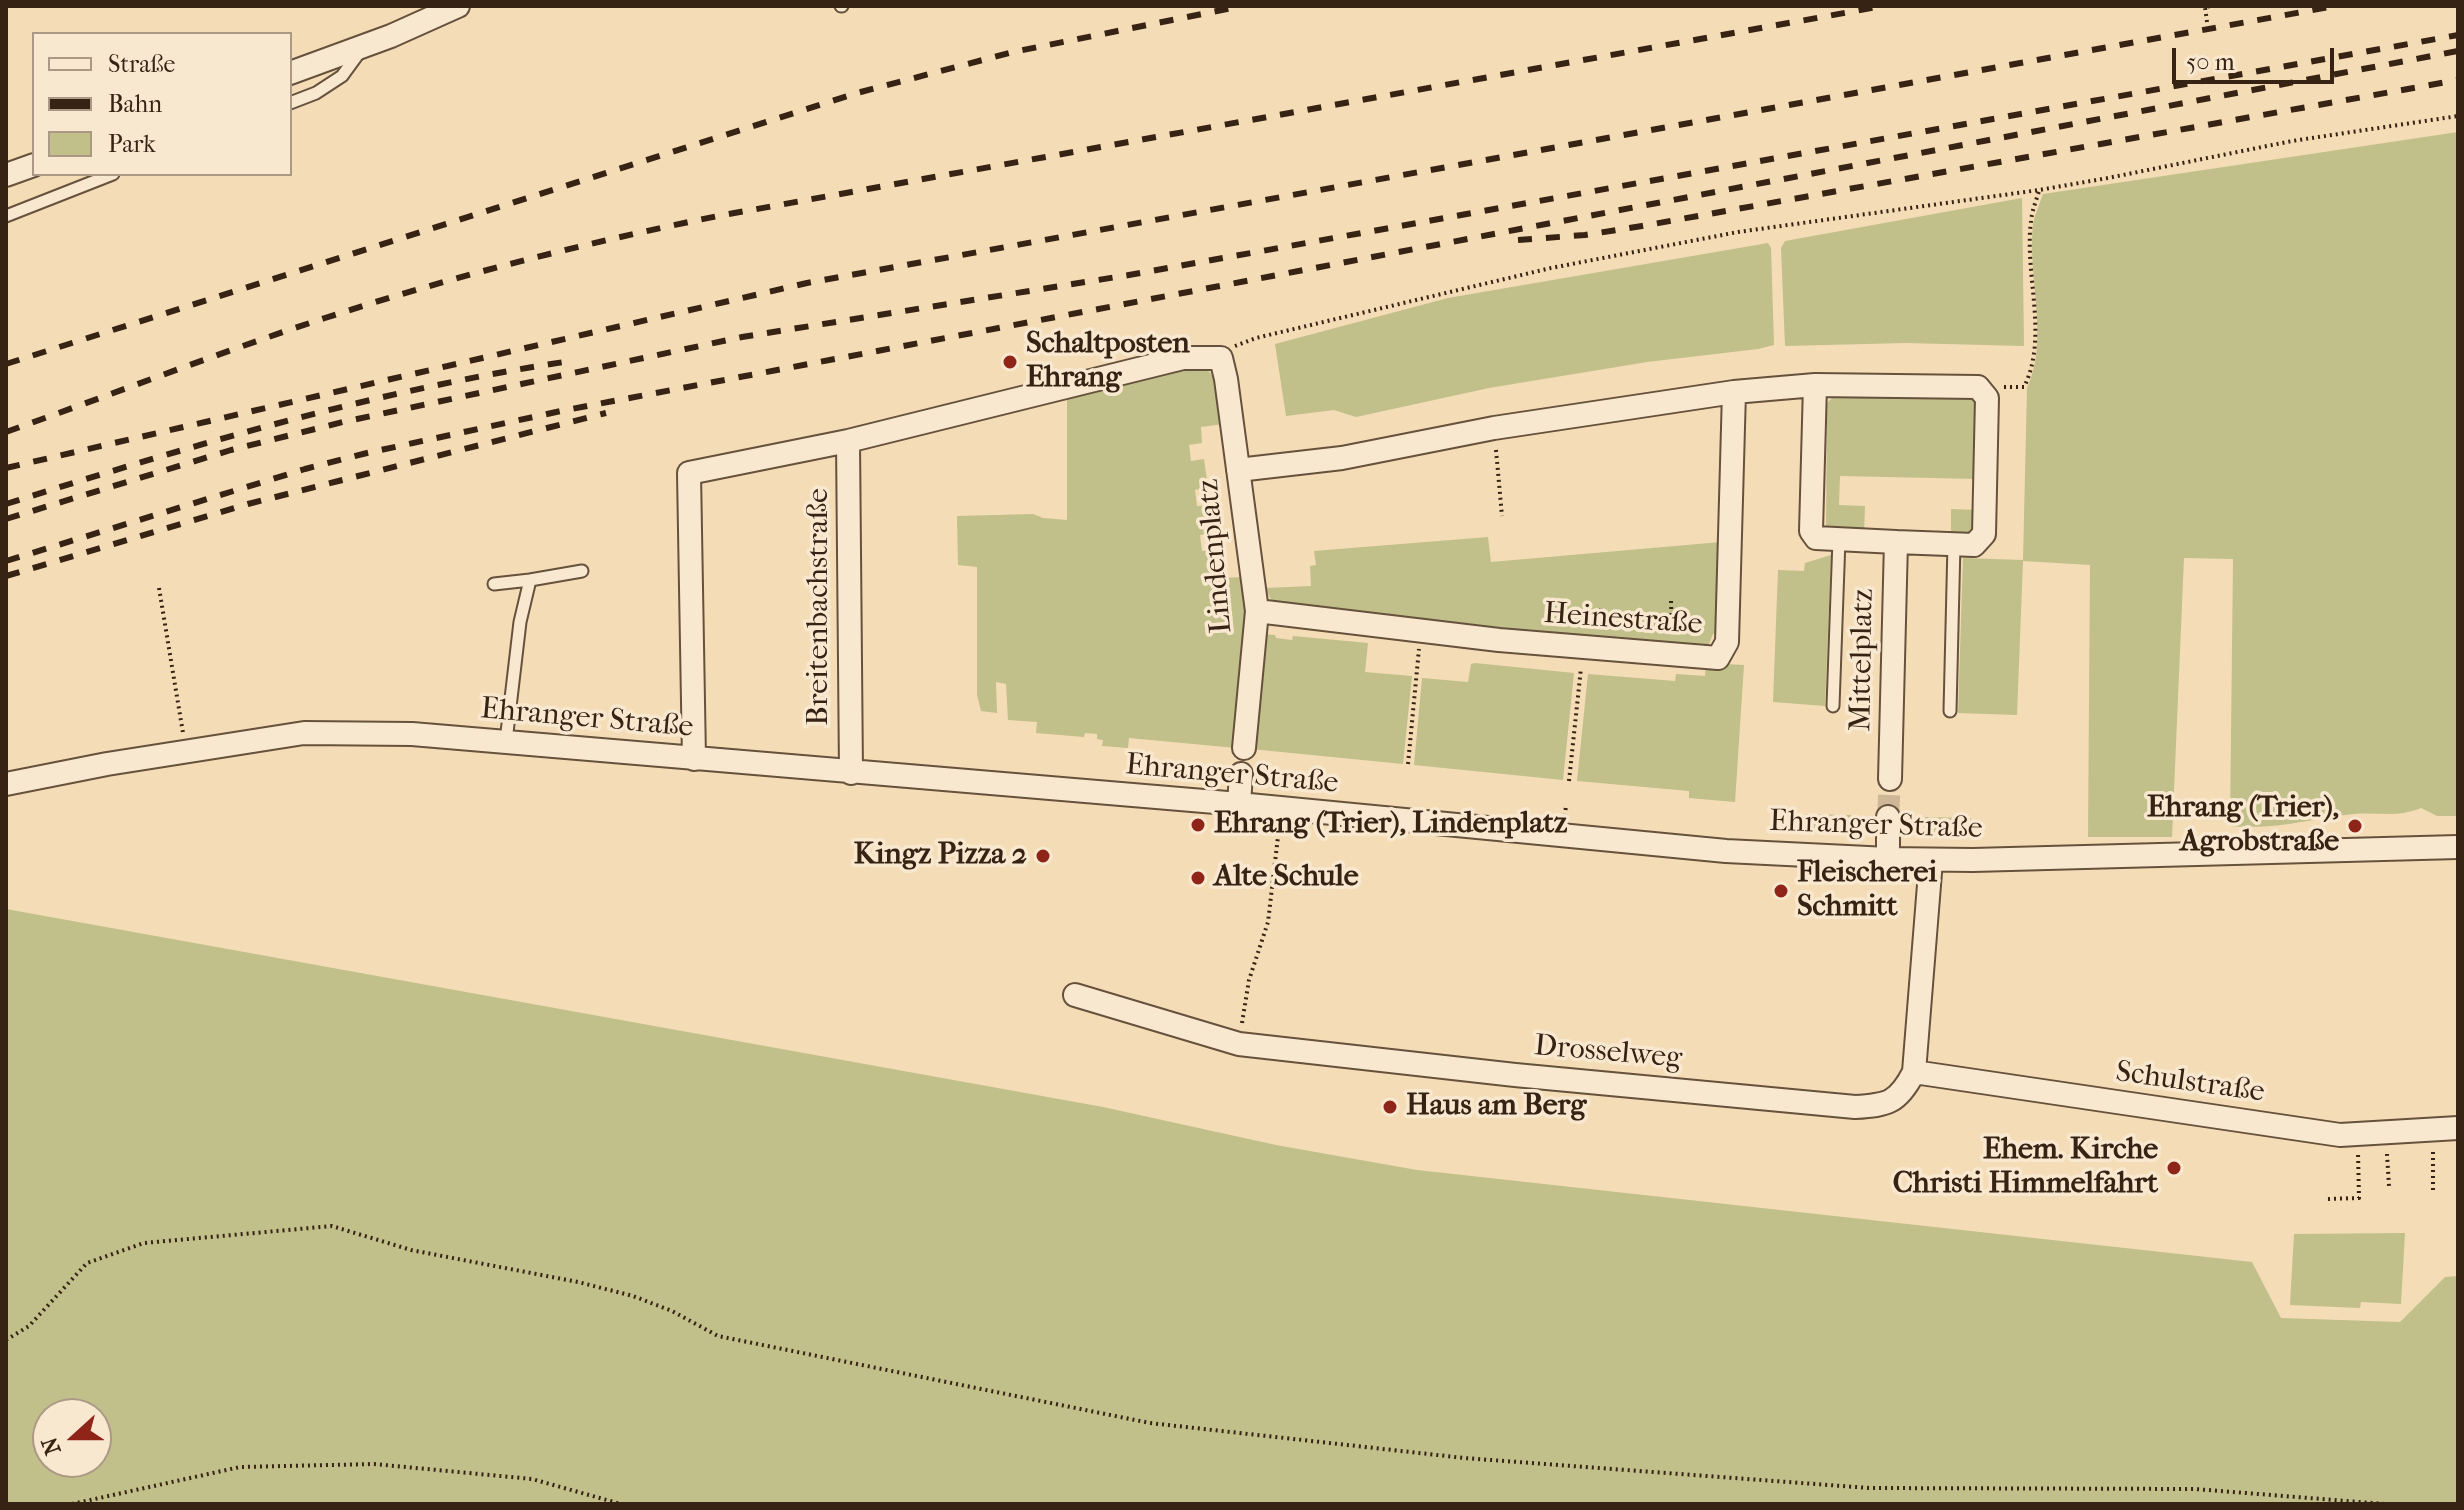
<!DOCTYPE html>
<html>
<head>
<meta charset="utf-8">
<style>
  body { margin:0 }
  #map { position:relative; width:2464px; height:1510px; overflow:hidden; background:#f4dcb6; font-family:"IM FELL French Canon",serif }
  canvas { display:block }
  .frame { position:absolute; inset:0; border:8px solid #372314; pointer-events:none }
  .legend { position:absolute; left:32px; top:32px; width:260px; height:144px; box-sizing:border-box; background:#f8e8d0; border:2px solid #ab9985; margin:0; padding:10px 14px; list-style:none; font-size:24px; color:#372314 }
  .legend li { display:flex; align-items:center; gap:16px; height:40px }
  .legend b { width:40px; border:2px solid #ab9985 }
  .north { position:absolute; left:32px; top:1398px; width:80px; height:80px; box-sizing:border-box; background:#f8e8d0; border:2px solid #ab9985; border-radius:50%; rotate:249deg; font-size:22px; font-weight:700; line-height:32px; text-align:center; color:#372314 }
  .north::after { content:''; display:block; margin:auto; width:28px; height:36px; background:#8f2418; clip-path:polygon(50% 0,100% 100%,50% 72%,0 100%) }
  .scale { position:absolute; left:2172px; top:48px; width:162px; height:36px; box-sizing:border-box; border:4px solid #372314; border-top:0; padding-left:10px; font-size:24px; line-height:28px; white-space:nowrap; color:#372314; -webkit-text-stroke:6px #f8e8d0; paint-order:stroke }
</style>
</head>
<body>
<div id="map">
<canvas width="2464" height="1510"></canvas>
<div class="frame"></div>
<ul class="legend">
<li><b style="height:10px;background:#f8e8d0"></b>Straße</li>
<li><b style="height:10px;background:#372314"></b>Bahn</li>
<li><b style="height:22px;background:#c1bf8a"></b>Park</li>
</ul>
<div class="north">N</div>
<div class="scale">50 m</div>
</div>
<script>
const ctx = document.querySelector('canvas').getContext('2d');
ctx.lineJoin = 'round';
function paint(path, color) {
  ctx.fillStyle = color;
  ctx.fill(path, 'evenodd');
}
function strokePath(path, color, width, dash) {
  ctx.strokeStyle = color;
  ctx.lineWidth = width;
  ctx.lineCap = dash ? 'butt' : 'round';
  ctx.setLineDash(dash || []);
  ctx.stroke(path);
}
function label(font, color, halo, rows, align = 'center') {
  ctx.font = font + ' "IM FELL French Canon",serif';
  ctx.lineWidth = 7;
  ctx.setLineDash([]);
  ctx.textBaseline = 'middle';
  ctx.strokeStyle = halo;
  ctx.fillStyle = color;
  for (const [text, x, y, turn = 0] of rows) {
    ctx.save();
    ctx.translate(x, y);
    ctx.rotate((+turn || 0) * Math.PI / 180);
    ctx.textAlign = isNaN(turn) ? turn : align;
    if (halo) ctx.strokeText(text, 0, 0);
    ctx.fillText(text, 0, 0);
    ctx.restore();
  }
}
paint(new Path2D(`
  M2458 132V816H2437L2421 808C2397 818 2378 812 2354 814 2308 819 2278 830 2230 826L2233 559 2184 558 2172 837H2088L2090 565 2023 561 2017 715 1958 713 1963 558 2023 560 2027 388C2050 339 2027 277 2033 224 2035 214 2040 203 2043 194Z
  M2022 198 2024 346 1906 343 1785 346 1781 248 1785 241Z
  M1768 243 1771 248 1774 345 1758 349 1647 362 1489 388 1356 417 1334 410 1286 416 1275 344 1448 298Z
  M1195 364C1221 369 1220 402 1224 424L1201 427 1202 443 1189 445 1191 461 1204 459 1208 488 1195 490 1197 506 1210 505 1214 533 1200 535 1202 551 1216 550 1219 578 1245 577 1249 621 1236 748 1129 738 1128 748 1102 746 1103 740 1097 739V734L1085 733 1084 737 1036 733 1037 722 1008 720 1006 684 996 682 997 713 981 711 977 695V567L958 565 957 516 1033 514 1043 518 1067 520V393Z
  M1835 395 1976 399 1978 525 1970 537 1951 536V509L1977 510V479L1840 476 1839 505 1865 506 1864 533 1826 529 1827 403Z
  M1488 537 1491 562 1721 542 1719 631 1713 634 1707 649 1498 632 1275 607 1265 588 1311 586 1310 566 1316 565 1314 551Z
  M1831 555 1825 706 1773 702 1778 570 1804 571 1805 563Z
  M1262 634 1275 635 1276 638 1292 640 1293 636 1368 643 1365 672 1412 676 1403 764 1251 749Z
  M1475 663 1574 673 1563 780 1414 765 1422 678 1468 682 1471 664Z
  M1706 663 1744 665 1735 802 1689 798V791L1577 781 1588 674 1675 681 1676 674 1705 676Z
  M1805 814 1851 815V834L1804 833Z
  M1925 817 1971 818V838L1924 836Z
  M6 909 1103 1107 1276 1145 1417 1170 2252 1262 2281 1318 2400 1322 2445 1277 2458 1276V1504H6ZM48 1414H96V1462H48Z
  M2405 1233 2401 1304 2361 1302 2360 1308 2290 1305 2294 1234Z`), '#c1bf8a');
strokePath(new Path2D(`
  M1888 817 1890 779`), '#ceb796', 22, [22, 11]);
const service = new Path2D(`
  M841 6H842
  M290 103 316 93 342 76 361 50
  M6 216 113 174
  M530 580 582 571
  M494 584 530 580 520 622 506 741
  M1833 706 1839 539
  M1950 711 1954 544`);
const minor = new Path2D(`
  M290 73 391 36 458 6
  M6 175 34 165
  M848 441 851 773
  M1238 470 1342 458 1494 428 1734 392 1815 385
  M1257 611 1499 640 1718 658 1727 642 1734 392
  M694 759 689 473 848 441 1183 358H1221L1226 379 1257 611 1244 748
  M1890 779 1896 542 1816 538 1811 531 1815 385 1978 387 1987 398 1984 534 1974 545 1896 542
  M6 784 107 764 304 733 412 734 1239 804 1726 851 1888 859 1973 860 2458 847
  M1239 804 1241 774
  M1888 859V817
  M1075 995 1239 1044 1515 1075 1855 1107C1888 1105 1898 1103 1914 1072L1931 860
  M1914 1072 2340 1135 2458 1128`);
strokePath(service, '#66513c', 15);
strokePath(minor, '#66513c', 26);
strokePath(new Path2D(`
  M2207 22 2205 7 2211 6
  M1235 346 1256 338 1551 268 1738 232 2039 190 2108 178 2292 141 2458 116
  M2004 387H2024C2049 337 2024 274 2031 221 2032 211 2036 201 2039 191
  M1496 450 1502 516
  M159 588 183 733
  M1671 601 1672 634
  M1601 608 1602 630
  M1408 764 1419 649
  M1569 781 1581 668
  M1565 816 1566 805
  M1242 1023 1249 980 1268 922 1279 828
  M2433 1152V1193
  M2387 1154 2389 1186
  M2328 1199 2359 1198 2358 1152
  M6 1340 29 1326 87 1263 144 1243 332 1226 411 1250 578 1282 633 1296 672 1311 718 1336 1150 1423 1464 1458 1869 1488 2195 1489 2385 1504
  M72 1504 240 1467 374 1464 532 1479 621 1504`), '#372314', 4, [2, 4]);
strokePath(service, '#f8e8d0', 11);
strokePath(minor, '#f8e8d0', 22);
strokePath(new Path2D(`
  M1518 240 1585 235 1642 226 2458 80
  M6 364 857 93 1013 52 1242 6
  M6 432C113 394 218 353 325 318 454 276 585 243 718 216L1883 6
  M6 468 807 283 2335 6
  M6 504C190 446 373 391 564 362
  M6 519 231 450 343 422 742 337 1129 275 2458 35
  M6 561 305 469 367 453 561 411 2458 51
  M6 576 248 504 606 413`), '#372314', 6, [14, 14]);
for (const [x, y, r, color] of [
  [1010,362,8,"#8f2418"],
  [1198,825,8,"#8f2418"],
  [2355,826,8,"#8f2418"],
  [1043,856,8,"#8f2418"],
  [1198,878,8,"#8f2418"],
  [1781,891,8,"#8f2418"],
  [1390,1107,8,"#8f2418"],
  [2174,1168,8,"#8f2418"]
]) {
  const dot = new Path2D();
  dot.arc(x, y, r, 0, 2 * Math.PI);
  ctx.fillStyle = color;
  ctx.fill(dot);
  strokePath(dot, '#f8e8d0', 3);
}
label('bold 30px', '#372314', '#f8e8d0', [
  ["Schaltposten",1026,345],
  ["Ehrang",1026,379],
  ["Ehrang (Trier),",2339,809,"right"],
  ["Agrobstraße",2339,843,"right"],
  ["Ehrang (Trier), Lindenplatz",1214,825],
  ["Kingz Pizza 2",1027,856,"right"],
  ["Fleischerei",1797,874],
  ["Schmitt",1797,908],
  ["Alte Schule",1214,878],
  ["Haus am Berg",1406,1107],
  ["Ehem. Kirche",2158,1151,"right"],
  ["Christi Himmelfahrt",2158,1185,"right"]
], 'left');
label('30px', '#372314', '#f8e8d0', [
  ["Lindenplatz",1216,556,-95],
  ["Breitenbachstraße",820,607,-90],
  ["Heinestraße",1623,620,4],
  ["Mittelplatz",1863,660,-89],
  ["Ehranger Straße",587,719,5],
  ["Ehranger Straße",1232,775,5],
  ["Ehranger Straße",1876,826,2],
  ["Drosselweg",1608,1053,5],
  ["Schulstraße",2190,1083,8]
]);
</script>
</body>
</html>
